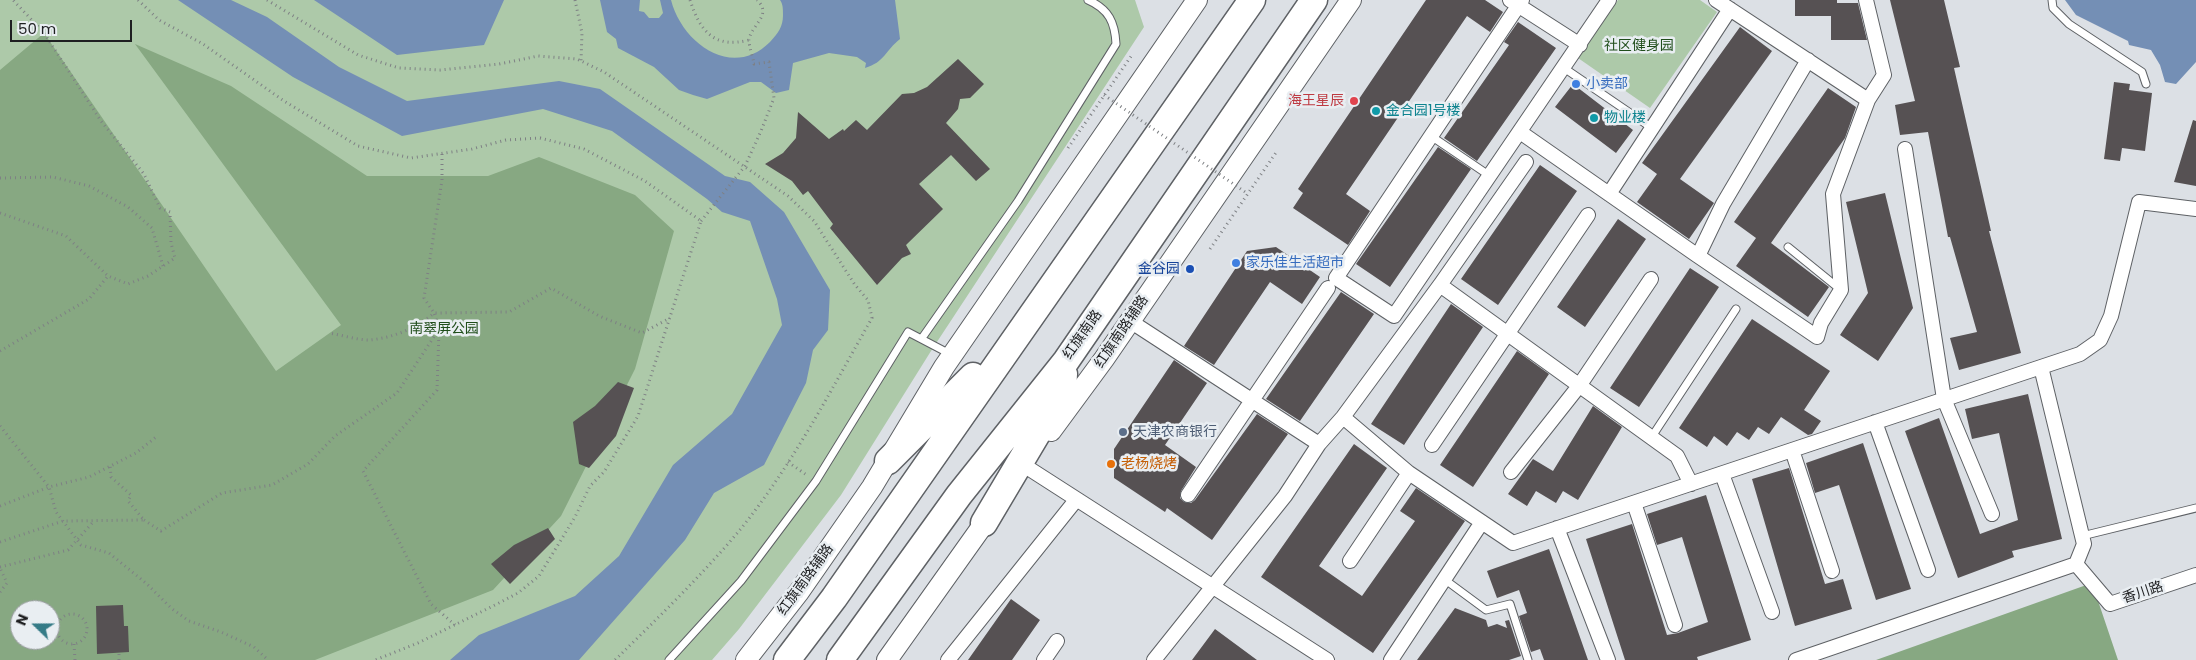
<!DOCTYPE html>
<html>
<head>
<meta charset="utf-8">
<style>
  body { margin:0 }
  #map { position:relative; width:2196px; height:660px; overflow:hidden; background:#dce0e5; font-family:Poppins,sans-serif }
  canvas { display:block }
  .north { position:absolute; left:10px; top:600px; width:50px; height:50px; box-sizing:border-box; background:#e9eef2; border:1px solid #989b9e; border-radius:50%; rotate:292deg; font-size:14px; font-weight:700; line-height:20px; text-align:center; color:#1e1f21 }
  .north::after { content:''; display:block; margin:auto; width:18px; height:22px; background:#357b87; clip-path:polygon(50% 0,100% 100%,50% 72%,0 100%) }
  .scale { position:absolute; left:10px; top:20px; width:122px; height:22px; box-sizing:border-box; border:2px solid #1e1f21; border-top:0; padding-left:6px; font-size:15px; line-height:18px; white-space:nowrap; color:#1e1f21; -webkit-text-stroke:4px #e9eef2; paint-order:stroke }
</style>
</head>
<body>
<div id="map">
<canvas width="2196" height="660"></canvas>
<div class="north">N</div>
<div class="scale">50 m</div>
</div>
<script>
const ctx = document.querySelector('canvas').getContext('2d');
ctx.lineJoin = 'round';
function paint(path, color) {
  ctx.fillStyle = color;
  ctx.fill(path, 'evenodd');
}
function strokePath(path, color, width, dash) {
  ctx.strokeStyle = color;
  ctx.lineWidth = width;
  ctx.lineCap = dash ? 'butt' : 'round';
  ctx.setLineDash(dash || []);
  ctx.stroke(path);
}
function label(font, color, halo, rows, align = 'center') {
  ctx.font = font + ' Poppins,"Noto Sans SC",sans-serif';
  ctx.lineWidth = 5;
  ctx.setLineDash([]);
  ctx.textBaseline = 'middle';
  ctx.strokeStyle = halo;
  ctx.fillStyle = color;
  for (const [text, x, y, turn = 0] of rows) {
    ctx.save();
    ctx.translate(x, y);
    ctx.rotate((+turn || 0) * Math.PI / 180);
    ctx.textAlign = isNaN(turn) ? turn : align;
    if (halo) ctx.strokeText(text, 0, 0);
    ctx.fillText(text, 0, 0);
    ctx.restore();
  }
}
paint(new Path2D(`
  M0 0H1135L1144 27 931 351 841 495 739 629 712 660H0ZM20 610H50V640H20Z
  M1618 0H1700L1717 12 1650 108 1578 58Z`), '#adc9a9');
paint(new Path2D(`
  M44 33 276 371 341 325 135 44 231 86 367 176H488L539 157 635 195 674 231 635 369 561 516 493 590 315 660H0V70ZM20 610H50V640H20Z
  M2092 583 2118 660H1876Z`), '#87a882');
paint(new Path2D(`
  M178 0H231L267 17 339 67 407 101 559 81 600 89 725 176 750 182 784 212 830 290 828 330 813 350 806 383 764 465 714 493 685 540 579 660H450L479 635 575 596 619 556 673 465 732 414 782 325 777 299 750 221 722 212 707 199 612 131 543 109 402 136 293 77Z
  M314 0H504L484 45 397 55Z
  M600 0H640L639 11 644 12 649 18H659L663 13 660 0H671C682 43 732 80 770 42 778 33 783 27 783 15 783 9 783 4 780 0H895L900 39C885 51 885 62 865 68L866 63 857 57 829 53 793 63 789 90 776 93 761 82H750L707 99 693 95 679 90 654 67 618 48 616 39 607 32Z
  M2065 0H2196V62L2176 84 2165 82 2160 65 2151 50 2129 45 2128 41 2076 15Z`), '#748fb5');
paint(new Path2D(`
  M1426 0H1485L1503 12 1490 32 1467 16 1346 194 1370 211 1348 245 1293 208 1303 193 1298 189Z
  M1795 0H1837V3H1858L1867 40H1831V16H1795Z
  M1890 0H1944L1960 67 1954 68 1991 231H1989L2021 353 1959 370 1950 338 1977 332 1950 237H1948L1928 132 1900 135 1895 105 1915 101Z
  M1518 22 1556 48 1477 161 1444 138 1509 45 1504 42Z
  M1740 27 1772 51 1680 179 1714 203 1689 239 1637 202 1657 174 1642 163Z
  M958 59 984 84 970 98 960 99 958 109 946 123 990 169 976 181 951 155 919 184 943 209 906 245 911 254 902 258 877 285 830 228 833 224 808 191 803 195 792 181 765 164 783 153 796 138 798 112 829 139 843 129 844 131 856 120 867 130 902 94 914 93 927 87Z
  M2114 82 2130 84 2129 90 2152 93 2145 151 2122 148 2120 161 2104 159Z
  M1573 84 1633 130 1616 153 1555 107Z
  M1828 88 1856 107 1845 138 1771 243 1829 287 1808 317 1736 266 1756 238 1734 222Z
  M2193 120 2196 121V186L2174 182Z
  M1438 147 1471 169 1390 287 1356 264Z
  M1540 165 1577 191 1498 305 1461 279Z
  M1885 193 1913 308 1878 361 1840 335 1868 293 1846 202Z
  M1618 219 1646 239 1585 327 1557 307Z
  M1276 247 1320 277 1302 304 1270 282 1214 365 1184 346 1247 251Z
  M1690 268 1719 287 1639 407 1610 388Z
  M1341 292 1374 314 1300 421 1266 399Z
  M1451 304 1483 327 1404 445 1371 424Z
  M1752 319 1830 371 1804 410 1821 421 1812 434 1808 435 1781 417 1769 434 1758 427 1749 440 1737 432 1727 446 1714 436 1707 447 1679 428Z
  M1517 351 1549 374 1473 487 1440 465Z
  M1174 360 1207 383 1165 445 1196 467 1181 491 1180 498 1184 502 1191 503 1195 500 1257 414 1288 434 1212 540 1167 508 1165 512 1114 478V449Z
  M618 382 634 388 616 436 589 468 579 464 573 422 595 406Z
  M2028 394 2062 539 2012 551 2014 557 1958 578 1905 431 1939 418 1980 534 2018 520 1999 433 1972 439 1965 409Z
  M1593 406 1622 427 1578 500 1563 491 1556 503 1536 491 1527 506 1508 494 1533 459 1553 471Z
  M1863 443 1911 589 1876 600 1839 485 1815 493 1806 463Z
  M1354 444 1387 468 1319 566 1362 596 1415 521 1400 511 1416 488 1465 521 1373 653 1261 577Z
  M1789 468 1825 584 1843 579 1852 609 1795 626 1752 479Z
  M1706 495 1751 640 1697 657 1698 660H1625L1586 539 1632 524 1667 635 1678 633 1708 622 1682 537 1657 545 1647 514Z
  M548 528 555 539 510 584 491 564 514 545Z
  M1549 549 1588 660H1544L1540 649 1531 652 1519 616 1527 613 1519 590 1497 598 1487 571Z
  M1011 599 1040 620 1012 660H968Z
  M123 605 124 626H128L129 652 97 654 96 606Z
  M1455 608 1486 620 1488 627 1497 624 1507 628 1505 621 1509 620 1521 656 1509 660H1417Z
  M1215 629 1257 660H1192Z`), '#565153');
const lane = new Path2D(`
  M2052 0 2053 8 2069 24 2142 72 2146 84
  M1564 68 1652 128
  M1431 136 1490 176
  M1788 247 1841 290
  M922 338 1018 201 1116 44C1115 23 1109 9 1088 0
  M1651 438 1736 309
  M2082 536 2196 508
  M1444 579 1486 610 1510 604 1528 660
  M669 660 741 581 816 481 908 332 950 354`);
const street = new Path2D(`
  M1510 0 1580 45
  M1522 0 1336 278 1394 316 1609 0
  M1866 0 1884 75 1868 100
  M1520 132 1698 256 1723 204 1808 60
  M1905 149 1944 399 1992 514
  M1609 194 1730 9
  M1698 256 1817 337 1821 323 1841 290 1833 194 1868 100 1716 0
  M1440 285 1677 456 1691 484
  M1130 321 1319 444
  M1343 417 1409 473 1513 543 2080 354 2100 340 2111 316 2139 202 2196 209
  M1875 422 1928 570
  M1432 445 1588 215
  M1792 450 1832 571
  M1025 466 1327 660
  M1511 472 1579 386 1651 279
  M1722 474 1772 612
  M1188 495 1328 288
  M1634 503 1675 625
  M1557 528 1608 660
  M1350 561 1409 473
  M2076 564 2110 604 2196 575
  M948 660 1076 500
  M1044 660 1057 641
  M1154 660 1285 496 1319 444 1343 417 1440 285 1526 162
  M1391 660 1482 522
  M1796 660 2076 564 2084 544 2041 367`);
const secondary = new Path2D(`
  M1051 431 1104 359 1351 0
  M746 660 799 592 872 487 944 367 1197 0
  M887 660 993 511`);
const highway = new Path2D(`
  M888 461 973 376
  M984 523 1063 390 1064 374
  M787 660 834 598 1252 0
  M840 660 959 495 1066 361 1314 0`);
strokePath(lane, '#5e6165', 9);
strokePath(street, '#5e6165', 16);
strokePath(secondary, '#5e6165', 22);
strokePath(highway, '#5e6165', 29);
strokePath(new Path2D(`
  M138 0 159 20 203 44 284 101 358 146 411 158 472 149 506 140 540 138 584 149 645 181 701 221 638 416 604 472 590 486 575 517 539 576 518 593 495 605 418 643 375 660
  M267 0 358 55 399 68 440 70 499 64 538 56 577 59 604 72 788 196 814 221 855 285 868 300 872 318C831 390 792 466 739 531 703 574 656 620 615 660
  M575 0 582 33 581 61
  M690 0C700 31 714 49 749 40
  M1068 148 1132 55
  M442 154V180L424 298 434 313 509 312 551 288 599 316 642 333 670 318
  M0 178 53 177 89 186 128 207 152 228 163 266
  M0 213 66 236 108 276
  M701 221 745 166 761 131 774 98 769 62 754 64C753 57 749 47 749 40 751 25 773 15 757 0
  M1210 249 1277 151
  M439 330 437 390 363 471 431 604 455 625
  M0 351 89 299 108 276 128 284 148 276 175 258 171 243 170 212 160 208 144 174 101 121 44 33 13 0
  M0 426 49 487 56 512 81 545 109 553 147 584 171 608 189 621 221 632 254 647 268 660
  M788 462 808 476
  M0 506 49 487 89 477 136 453 156 437
  M144 520 161 531 222 493 272 485 308 464 335 436 397 393 439 329 434 313C417 328 393 338 369 340 357 340 342 335 329 333
  M0 542 63 521 144 520 128 501 131 495 111 477 110 464
  M0 567 68 550 94 521
  M0 592 7 583 0 568
  M57 629a15 15 0 1 1 30 0a15 15 0 1 1-30 0Z
  M74 644 75 660
  M119 654V660`), '#7e8084', 3, [1, 4]);
strokePath(lane, '#fff', 7);
strokePath(street, '#fff', 14);
strokePath(secondary, '#fff', 20);
strokePath(highway, '#fff', 26);
strokePath(new Path2D(`
  M1104 95 1248 194`), '#7e8084', 3, [1, 4]);
for (const [x, y, r, color] of [
  [1576,84,5,"#3f7fe0"],
  [1354,101,5,"#e0444e"],
  [1376,111,5,"#0f9aa8"],
  [1594,118,5,"#0f9aa8"],
  [1236,263,5,"#3f7fe0"],
  [1190,269,5,"#1a4fb4"],
  [1123,432,5,"#5c6f8a"],
  [1111,464,5,"#e8710a"]
]) {
  const dot = new Path2D();
  dot.arc(x, y, r, 0, 2 * Math.PI);
  ctx.fillStyle = color;
  ctx.fill(dot);
  strokePath(dot, '#e9eef2', 2);
}
label('14px', '#204e1b', '#e9eef2', [
  ["社区健身园",1639,46],
  ["南翠屏公园",444,329]
]);
label('14px', '#366cbe', '#e9eef2', [
  ["小卖部",1586,84],
  ["家乐佳生活超市",1246,263]
], 'left');
label('14px', '#be3a42', '#e9eef2', [
  ["海王星辰",1344,101]
], 'right');
label('14px', '#0d838f', '#e9eef2', [
  ["金合园1号楼",1386,111],
  ["物业楼",1604,118]
], 'left');
label('14px', '#164399', '#e9eef2', [
  ["金谷园",1180,269]
], 'right');
label('14px', '#1e1f21', '#e9eef2', [
  ["红旗南路辅路",1122,332,-56],
  ["红旗南路",1083,335,-55],
  ["红旗南路辅路",806,580,-54],
  ["香川路",2143,593,-18]
]);
label('14px', '#4e5e75', '#e9eef2', [
  ["天津农商银行",1133,432]
], 'left');
label('14px', '#c56008', '#e9eef2', [
  ["老杨烧烤",1121,464]
], 'left');
</script>
</body>
</html>
